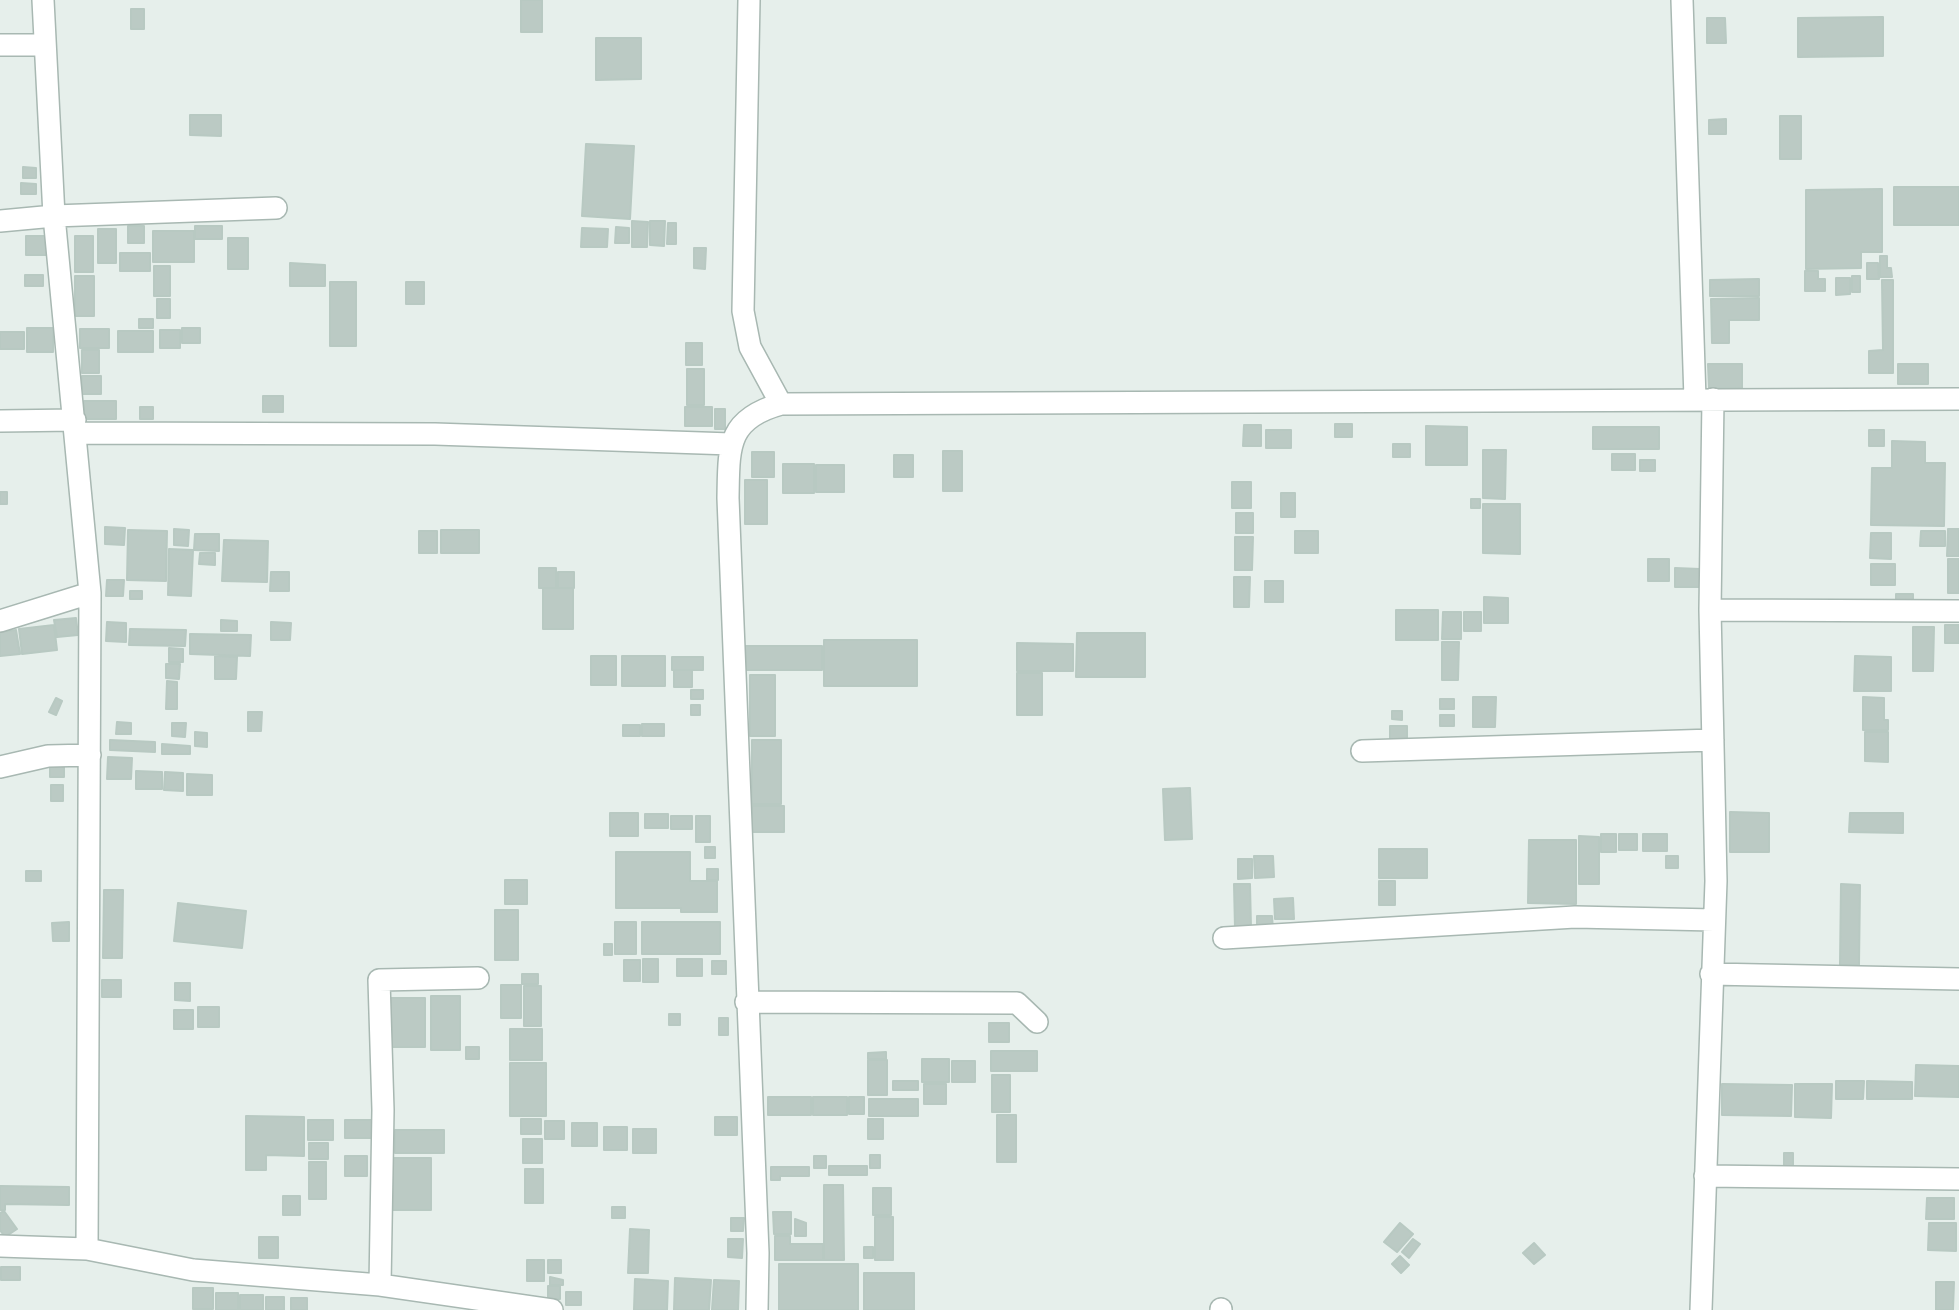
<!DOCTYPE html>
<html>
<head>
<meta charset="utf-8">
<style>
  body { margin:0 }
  canvas { display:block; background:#e6efeb }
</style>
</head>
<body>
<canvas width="1959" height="1310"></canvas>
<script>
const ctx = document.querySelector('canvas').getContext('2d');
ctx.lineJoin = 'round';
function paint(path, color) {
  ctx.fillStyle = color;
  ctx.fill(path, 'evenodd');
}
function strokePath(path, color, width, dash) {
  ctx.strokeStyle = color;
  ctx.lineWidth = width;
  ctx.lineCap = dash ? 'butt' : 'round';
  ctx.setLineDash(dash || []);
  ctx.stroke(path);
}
const building = new Path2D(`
  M521 0H542V32H521Z
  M131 9H144V29H131Z
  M1883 17V56L1798 57V18Z
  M1707 18H1725L1726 43H1707Z
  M596 38H641V79L596 80Z
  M190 115H221V136L190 135Z
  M1780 116H1801V159H1780Z
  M1726 119V134H1709V120Z
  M586 144 634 146 630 219 582 216Z
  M23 167 36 168V178H23Z
  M21 183 36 184V194H21Z
  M1894 187H1959V225H1894Z
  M1882 189V252H1861V268L1806 269V190Z
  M632 221 648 222 647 247H632Z
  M650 221H665L664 246 650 245Z
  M668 223H676V244H667Z
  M128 226H144V243H128Z
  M195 226H222V239H195Z
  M616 227 629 228V243H615Z
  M582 228 608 229 607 247H581Z
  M98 229H116V263H98Z
  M153 231H194V262H153Z
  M26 236H47V255H26Z
  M75 236H93V272H75Z
  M228 238H248V269H228Z
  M694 248H706L705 269 694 268Z
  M120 253H150V271H120Z
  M1880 256H1887V268H1891L1892 277H1880Z
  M290 263 325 265V286H290Z
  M1867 263H1878L1879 279H1867Z
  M154 266H170V296H154Z
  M1805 271H1818V279H1825V291H1805Z
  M25 275H43V286H25Z
  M75 276H94V316H75Z
  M1852 276H1860V292H1852Z
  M1836 278H1850V294L1836 295Z
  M1759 279V296H1710V280Z
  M1882 280H1893V373H1869V351L1883 350Z
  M330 282H356V346H330Z
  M406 282H424V304H406Z
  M1759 298V320H1729V343H1712L1711 299Z
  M157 299H170V318H157Z
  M139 319H153V328H139Z
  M27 328H53V352H27Z
  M182 328H200V343H182Z
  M80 329H109V348H80Z
  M160 330H180V348H160Z
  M118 331H153V352H118Z
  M0 332H24V349H0Z
  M686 343H702V365H686Z
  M82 350H99V373H82Z
  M1708 364H1742V388H1709Z
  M1898 364H1928V384H1898Z
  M687 369H704V405H687Z
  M82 376H101V394H82Z
  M263 396H283V412H263Z
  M84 401H116V419H84Z
  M140 407H153V419H140Z
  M685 407H712V426H685Z
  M715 409H725V429H715Z
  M1335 424H1352V437H1335Z
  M1244 425H1261V446H1243Z
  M1426 426 1467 427V465H1426Z
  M1593 427H1659V449H1593Z
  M1266 430H1291V448H1266Z
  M1869 430H1884V446H1869Z
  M1892 441 1925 442V463H1945L1944 526 1871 525 1872 468H1892Z
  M1393 444H1410V457H1393Z
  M1483 450H1506L1505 499 1483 498Z
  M943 451H962V491H943Z
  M752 452H774V477H752Z
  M1612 454H1635V470H1612Z
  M894 455H913V477H894Z
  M1640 460H1655V471H1640Z
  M783 464H814V493H783Z
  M816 465H844V492H816Z
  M745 480H767V524H745Z
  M1232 482H1251V508H1232Z
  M0 492H7V504H0Z
  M1281 493H1295V517H1281Z
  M1471 499H1480V508H1471Z
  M1483 504H1520V554L1483 553Z
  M1236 513H1253V533H1236Z
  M105 527 125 528 124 545 105 544Z
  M174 529 189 530 188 546 174 545Z
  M1948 529H1959V556H1947Z
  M128 530 167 531 166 581 127 580Z
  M441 530H479V553H441Z
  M419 531H437V553H419Z
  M1295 531H1318V553H1295Z
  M1921 531H1945V546H1920Z
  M1871 533H1891V559L1870 558Z
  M195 534H219V551L194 550Z
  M1235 537H1253L1252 570H1235Z
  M224 540 268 541 267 582 222 581Z
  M169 549 193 550 191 596 168 595Z
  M200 553H215V565L199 564Z
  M1648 559H1669V581H1648Z
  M1948 559H1959V593H1948Z
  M1871 564H1895V585H1871Z
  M539 568H556V588H539Z
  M1675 568 1700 569V587H1675Z
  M271 572H289V591H270Z
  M558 572H574V588H558Z
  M1234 577H1250L1249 607H1234Z
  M107 580H124L123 596H106Z
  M1265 581H1283V602H1265Z
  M543 588H573V629H543Z
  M130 591H142V599H130Z
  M1896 594H1913V604H1896Z
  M1484 597 1508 598V623H1484Z
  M1396 610H1438V640H1396Z
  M1443 612H1461V639H1442Z
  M1464 612H1481V631H1464Z
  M76 618 78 635 57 637 54 620Z
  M221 620 237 621V631H221Z
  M107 622 126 623V642L106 641Z
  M271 622 291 623 290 640H271Z
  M54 625 57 650 22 654 19 629Z
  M1945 625H1959V643H1945Z
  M1913 627H1934L1933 671H1913Z
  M130 629 186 630 185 646 129 645Z
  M16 630 20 654 0 656V632Z
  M1077 633H1145V677H1076Z
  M190 634 251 635 250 656 190 654Z
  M824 640H917V686H824Z
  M1442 642H1459L1458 680H1442Z
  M1017 643 1073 644V671H1017Z
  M742 646H822V670H742Z
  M169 648 183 649V662H169Z
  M215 656 237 657 236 679H215Z
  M591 656H616V685H591Z
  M622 656H665V686H622Z
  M1855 656 1891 657V691H1854Z
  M672 657H703V670H672Z
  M166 664H180L179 679 166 678Z
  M674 670H692V687H674Z
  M1017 673H1042V715H1017Z
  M750 675H775V736H750Z
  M167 681 177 682V709H166Z
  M691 690H703V699H691Z
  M1473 697H1496L1495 727H1473Z
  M1863 697 1884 698V720H1888V730H1863Z
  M56 698 62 701 56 715 49 712Z
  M1440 699H1454V709H1440Z
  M691 705H700V715H691Z
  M1392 711H1402V720L1392 719Z
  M248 712H262L261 731H248Z
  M1440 715H1454V726H1440Z
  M117 722 131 723V734H116Z
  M172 723H186L185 737 172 736Z
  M642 724H664V736H642Z
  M623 725H640V736H623Z
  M1390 726H1407V740H1390Z
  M195 732 207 733V747L195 746Z
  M1865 732H1888V762L1865 761Z
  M110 740 155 742V752L110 750Z
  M752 740H781V804H752Z
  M162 744 190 746V754H162Z
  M108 757 132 758 131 779H107Z
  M50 766H64V777H50Z
  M136 771 162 772V789H136Z
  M165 772 183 773V791L164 790Z
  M187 774 212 775V795H187Z
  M51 785H63V801H51Z
  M1190 788 1192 839 1165 840 1163 789Z
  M752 806H784V832H752Z
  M1730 812 1769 813V852H1730Z
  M610 813H638V836H610Z
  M1850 813H1903V833L1849 832Z
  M645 814H668V828H645Z
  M671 816H692V829H671Z
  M696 816H710V842H696Z
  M1601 834H1616V852H1601Z
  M1619 834H1637V850H1619Z
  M1643 834H1667V851H1643Z
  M1579 836 1599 837V884H1579Z
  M1529 840H1576V904L1528 903Z
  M705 847H715V858H705Z
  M1379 849H1427V878H1379Z
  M616 852H690V881H717V912H681V908H616Z
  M1254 856H1273L1274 877 1255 878Z
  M1666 856H1678V868H1666Z
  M1238 859H1252V878L1238 879Z
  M707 869H718V880H707Z
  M26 871H41V881H26Z
  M505 880H527V904H505Z
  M1379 881H1395V905H1379Z
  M1234 884H1250L1251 928 1235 929Z
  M1841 884 1860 885 1859 965H1840Z
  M104 890H123L122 958H103Z
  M1293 898 1294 919H1275L1274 899Z
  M178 903 246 911 242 948 174 941Z
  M495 910H518V960H495Z
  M1257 916H1272L1273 929 1257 930Z
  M69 922V941H53L52 923Z
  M615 922H636V954H615Z
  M642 922H720V954H642Z
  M604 944H612V955H604Z
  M643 959H658V982H643Z
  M677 959H702V976H677Z
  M624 960H640V981H624Z
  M712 961H726V974H712Z
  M522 974H538V984H522Z
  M102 980H121V997H102Z
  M175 983H190V1001L175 1000Z
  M501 985H521V1018H501Z
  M524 986H541V1026H524Z
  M431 996H460V1050H431Z
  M388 998H425V1047H388Z
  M198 1007H219V1027H198Z
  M174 1010H193V1029H174Z
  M669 1014H680V1025H669Z
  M719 1018H728V1035H719Z
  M989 1023H1009V1042H989Z
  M510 1029H542V1060H510Z
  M466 1047H479V1059H466Z
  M991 1051H1037V1071H991Z
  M886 1052V1059H868V1053Z
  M922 1059H949V1082H922Z
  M868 1060H887V1095H868Z
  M952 1061H975V1082H952Z
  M510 1063H546V1116H510Z
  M1916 1065 1959 1066V1097L1915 1096Z
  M992 1075H1010V1112H992Z
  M893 1081H918V1090H893Z
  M1836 1081H1864L1863 1099H1836Z
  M1867 1081 1912 1082V1099H1867Z
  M924 1084H946V1104H924Z
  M1722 1084 1792 1085 1791 1116 1722 1115Z
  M1795 1084H1832L1831 1118 1795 1117Z
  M768 1097H811V1115H768Z
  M813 1097H847V1115H813Z
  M849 1097H864V1114H849Z
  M869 1099H918V1116H869Z
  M997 1115H1016V1162H997Z
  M246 1116 304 1117V1156L266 1155V1170H246Z
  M715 1117H737V1135H715Z
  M521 1119H541V1134H521Z
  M868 1119H883V1139H868Z
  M308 1120H333V1140H308Z
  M345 1120H374V1138H345Z
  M545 1121H564V1139H545Z
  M572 1123H597V1146H572Z
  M604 1127H627V1150H604Z
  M633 1129H656V1153H633Z
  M395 1130H444V1153H395Z
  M523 1139H542V1163H523Z
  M309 1143H328V1159H309Z
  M1784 1153H1793V1167H1784Z
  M870 1155H880V1168H870Z
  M345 1156H367V1176H345Z
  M814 1156H826V1168H814Z
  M391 1158H431V1210H391Z
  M309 1162H326V1199H309Z
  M829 1166H867V1175H829Z
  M771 1167H809V1176H780V1180H771Z
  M525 1169H543V1203H525Z
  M824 1185H843L844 1260H824Z
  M0 1186 69 1187V1205L5 1204V1210H0Z
  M873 1188H891V1215H873Z
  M283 1196H300V1215H283Z
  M1927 1198H1954V1219H1926Z
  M612 1207H625V1218H612Z
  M4 1211 17 1229 5 1237 0 1230V1213Z
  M773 1212H791V1234H774Z
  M875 1217H893V1260H875Z
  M731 1218H744L743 1231H731Z
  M795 1219 806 1223V1236H795Z
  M1400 1223 1413 1234 1397 1252 1384 1242Z
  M1929 1223H1956V1251L1928 1250Z
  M630 1229 649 1230 648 1273H628Z
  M775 1236H790V1244H823V1260H775Z
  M259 1237H278V1258H259Z
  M728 1239H743L742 1258 728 1257Z
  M1413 1239 1420 1244 1409 1258 1402 1252Z
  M1534 1243 1545 1255 1534 1264 1523 1253Z
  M864 1247H873V1258H864Z
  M1400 1256 1409 1265 1401 1273 1392 1264Z
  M527 1260H544V1281H527Z
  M548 1260H561V1273H548Z
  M779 1264H858V1310H779Z
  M1 1267H20V1280H1Z
  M864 1273H914V1310H864Z
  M550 1277 563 1280V1285H550Z
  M675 1278 711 1280 709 1310H674Z
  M635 1279 668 1281 667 1310H634Z
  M714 1280 739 1281 738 1310H712Z
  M1936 1282H1954L1953 1310H1936Z
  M548 1286H560V1299H548Z
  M193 1288H213V1309H193Z
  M566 1292H581V1305H566Z
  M216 1293H238V1310H216Z
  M240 1295H263V1310H240Z
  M266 1297H284V1310H266Z
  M291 1298H307V1310H291Z`);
paint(building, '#bbcac4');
strokePath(building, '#b8c9c2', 2);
const minor = new Path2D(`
  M43 0 54 216 90 593 87 1249
  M749 0 743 311 750 347 781 404
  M1682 0 1695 399
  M0 45H45
  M0 221 54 216 276 208
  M0 421 75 420
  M76 433 435 434 731 444
  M1710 610 1959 611
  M0 621 90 593
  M1362 751 1713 740
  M0 767 48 756 90 755
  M1224 938 1575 917 1714 920
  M1711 974 1959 979
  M746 1002 1017 1003 1037 1022
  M1705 1176 1959 1179
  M0 1246 87 1249 193 1270 380 1285 552 1310
  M380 1285 383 1110 379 980 478 978
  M757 1310 758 1253 728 498C729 448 726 419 781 404L1959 399
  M1221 1310V1309
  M1701 1310 1716 881 1710 610 1713 399`);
strokePath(minor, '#a8b8b2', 24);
strokePath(minor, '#fff', 21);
</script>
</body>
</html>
